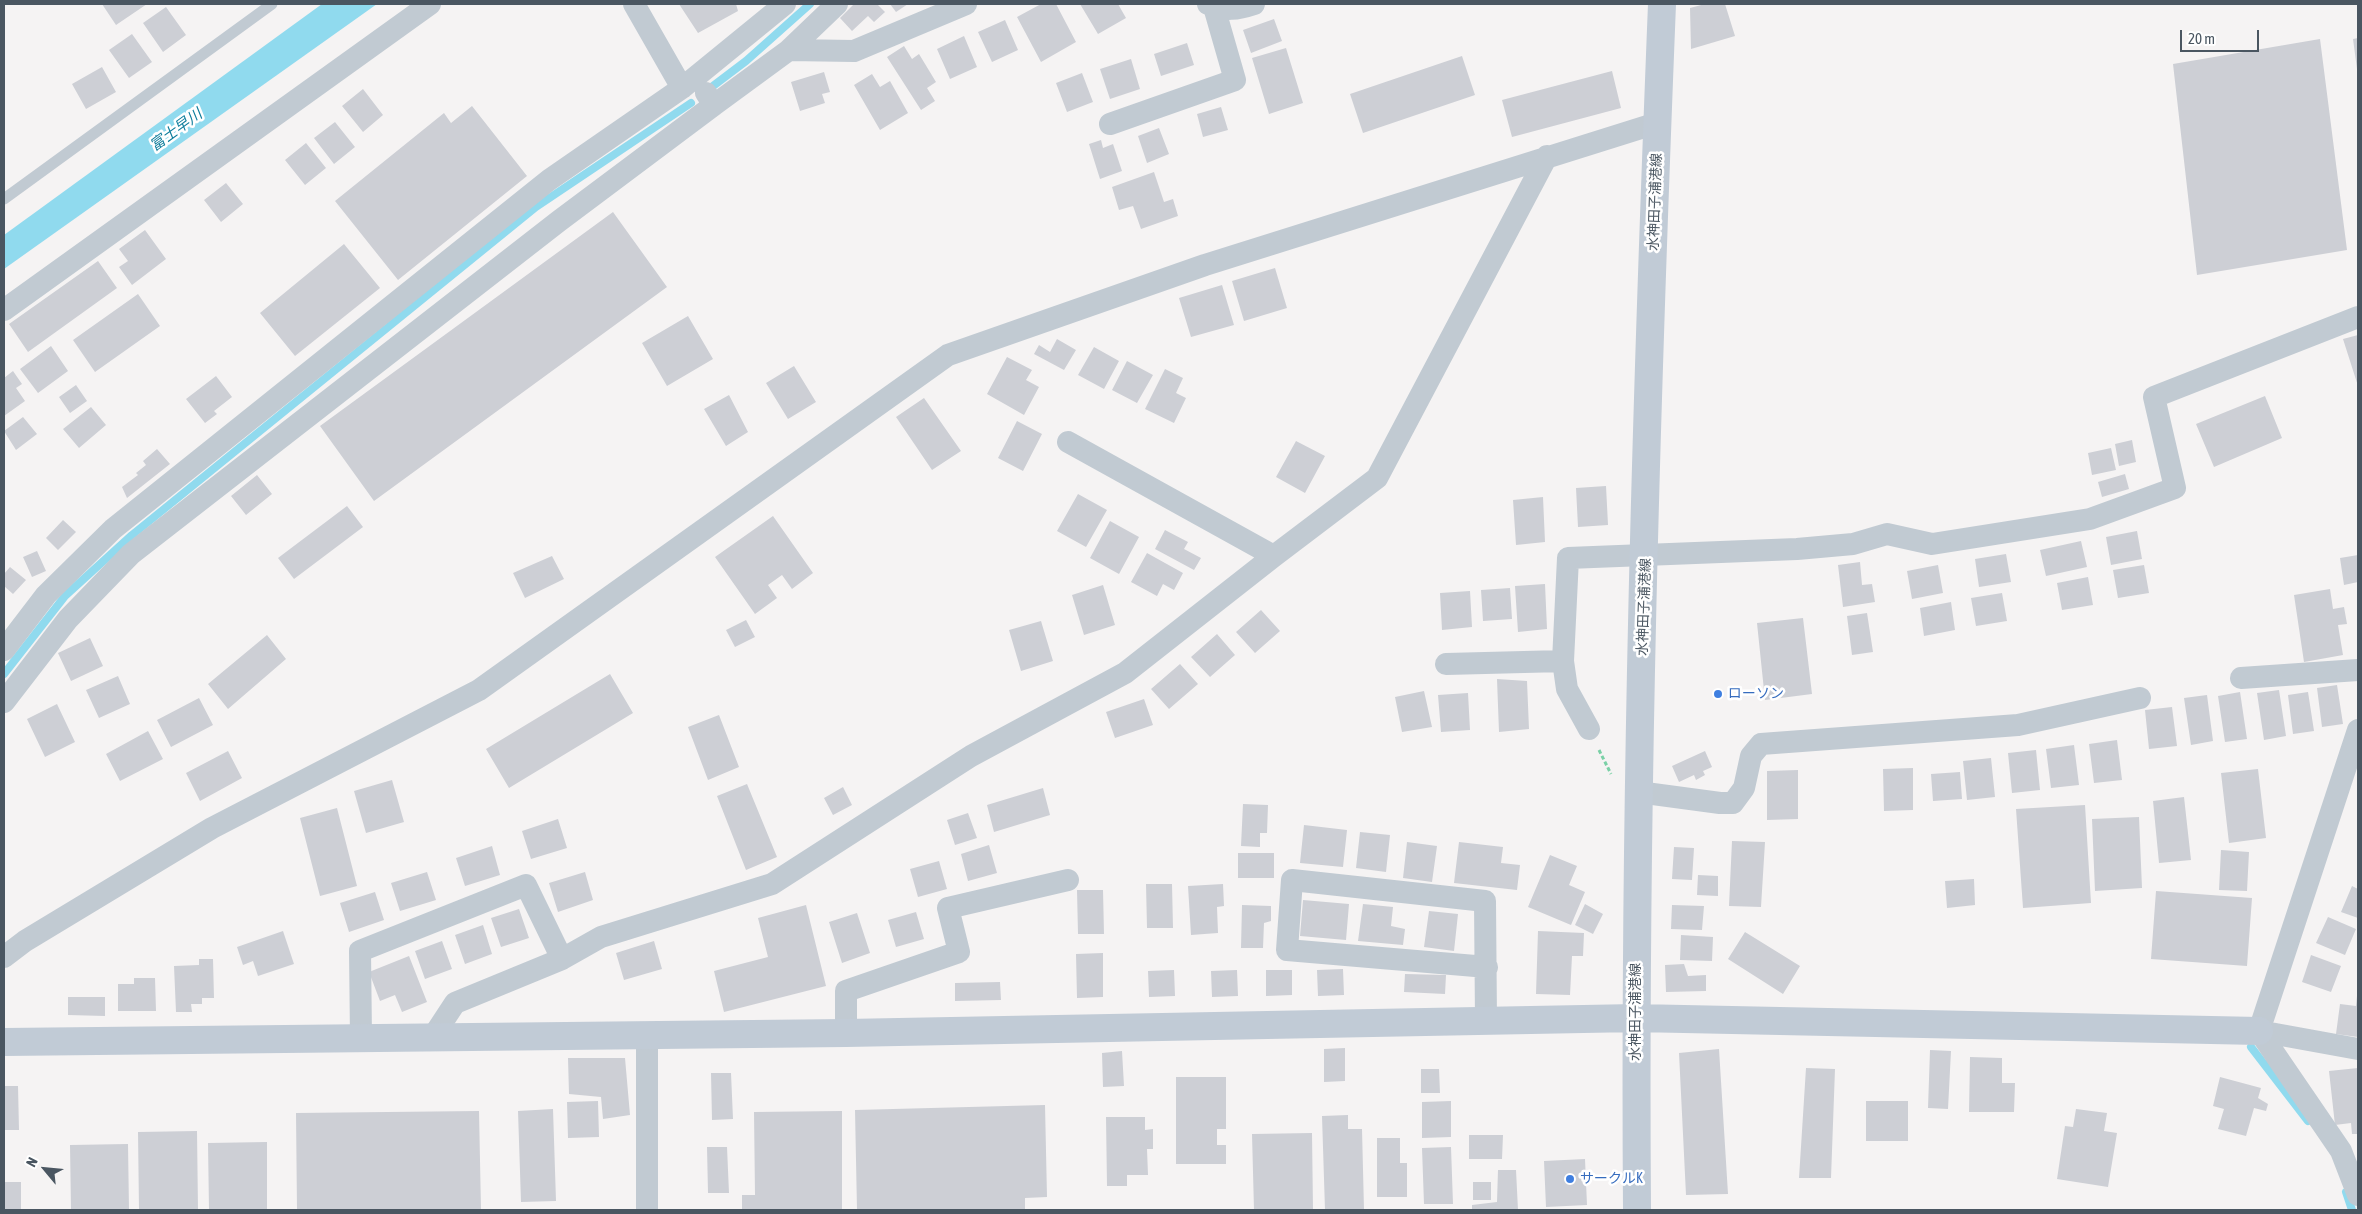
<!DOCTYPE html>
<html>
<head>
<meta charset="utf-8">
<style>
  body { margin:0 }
  #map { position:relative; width:2362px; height:1214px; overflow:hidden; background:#f5f3f3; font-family:"Asap Condensed",sans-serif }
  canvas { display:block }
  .frame { position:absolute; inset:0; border:5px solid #4a5661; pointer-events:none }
  .north { position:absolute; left:20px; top:1144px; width:50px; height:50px; -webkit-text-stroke:4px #fff; paint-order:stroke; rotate:298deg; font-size:14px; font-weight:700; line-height:20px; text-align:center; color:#4a5661 }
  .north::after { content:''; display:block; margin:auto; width:18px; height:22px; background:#4a5661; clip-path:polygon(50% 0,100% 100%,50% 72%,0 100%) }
  .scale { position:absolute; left:2180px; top:30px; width:79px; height:22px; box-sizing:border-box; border:2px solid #4a5661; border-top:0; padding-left:6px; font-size:15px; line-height:18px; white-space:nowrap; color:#4a5661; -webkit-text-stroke:4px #fff; paint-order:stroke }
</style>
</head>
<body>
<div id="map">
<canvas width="2362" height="1214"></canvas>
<div class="frame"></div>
<div class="north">N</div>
<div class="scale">20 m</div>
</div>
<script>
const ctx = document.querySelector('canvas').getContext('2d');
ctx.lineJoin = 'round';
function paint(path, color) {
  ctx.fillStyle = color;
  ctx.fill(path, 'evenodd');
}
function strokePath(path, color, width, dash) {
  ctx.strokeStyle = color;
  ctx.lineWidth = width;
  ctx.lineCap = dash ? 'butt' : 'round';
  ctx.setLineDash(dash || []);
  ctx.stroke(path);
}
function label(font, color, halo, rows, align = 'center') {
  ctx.font = font + ' "Asap Condensed","Noto Sans JP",sans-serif';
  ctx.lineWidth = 5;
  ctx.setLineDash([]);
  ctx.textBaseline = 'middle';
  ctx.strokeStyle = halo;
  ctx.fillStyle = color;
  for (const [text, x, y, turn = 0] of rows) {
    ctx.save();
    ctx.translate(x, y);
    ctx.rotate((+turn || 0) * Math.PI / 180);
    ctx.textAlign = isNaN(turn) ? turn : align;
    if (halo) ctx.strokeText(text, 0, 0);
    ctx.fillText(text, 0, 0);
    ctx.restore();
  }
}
paint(new Path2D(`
  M322 4H377L4 269V235Z`), '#90daee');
strokePath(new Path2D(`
  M713 86 746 61 810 4
  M4 674 65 596 132 535 536 207 691 103
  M2251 1047 2308 1121
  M2346 1192 2352 1210`), '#90daee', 8);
paint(new Path2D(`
  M102 4H147L116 25Z
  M679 4H736L738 11 698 33Z
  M854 4H877L885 12 874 22 868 16 852 31 840 18Z
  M890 4H908L896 12Z
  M1041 4H1056L1076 42 1041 62 1017 17Z
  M1080 4H1118L1126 18 1098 34Z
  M1705 4H1725L1735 36 1691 49 1690 8Z
  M166 7 186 35 163 52 143 23Z
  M1274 19 1282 41 1251 53 1243 30Z
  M1005 20 1018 50 992 62 978 32Z
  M132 34 152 62 129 78 109 50Z
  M964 36 977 67 950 79 937 49Z
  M2358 38V69H2357L2353 39Z
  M2320 39 2347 250 2197 275 2173 64Z
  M1187 43 1194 65 1161 76 1154 54Z
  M904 46 912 59 919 54 936 82 927 88 935 101 921 110 887 57Z
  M1286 48 1303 103 1269 114 1252 58Z
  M1462 56 1475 95 1363 133 1350 94Z
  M1131 59 1140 89 1110 99 1100 69Z
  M102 67 116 92 86 109 72 84Z
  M1612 71 1621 108 1512 137 1502 100Z
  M824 72 830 92 822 94 825 103 800 111 791 82Z
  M1082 73 1093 102 1067 112 1056 83Z
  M872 74 880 87 890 81 908 113 880 130 854 85Z
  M363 89 383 115 363 132 342 106Z
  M472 106 527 176 398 280 335 201 444 113 451 123Z
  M1221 107 1228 130 1203 137 1197 114Z
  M335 122 355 147 334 164 314 138Z
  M1159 128 1169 154 1147 163 1138 136Z
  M1101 140 1103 148 1113 144 1122 171 1100 179 1089 144Z
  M306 143 326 168 305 185 285 160Z
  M1154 172 1164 202 1173 199 1178 216 1141 229 1133 206 1119 210 1112 187Z
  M226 183 243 204 221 222 204 200Z
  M613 212 667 287 374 501 320 426Z
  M145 230 166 259 132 285 119 267 128 261 119 249Z
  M344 244 380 288 295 356 260 313Z
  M98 261 117 288 28 352 9 324Z
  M1275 268 1287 308 1244 321 1232 281Z
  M1222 285 1234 325 1191 337 1179 298Z
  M138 294 160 326 95 372 73 340Z
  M688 316 713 359 667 386 642 343Z
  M2358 335V386L2343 339Z
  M1057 339 1076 350 1064 370 1034 354 1039 345 1050 352Z
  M51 346 68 371 38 393 20 369Z
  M1094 347 1119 361 1104 389 1078 375Z
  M1007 357 1032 370 1026 380 1039 387 1024 415 987 394Z
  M1127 361 1153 375 1137 403 1112 390Z
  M794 366 816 402 788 419 766 383Z
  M1165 369 1183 378 1176 393 1186 398 1174 423 1145 409Z
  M13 371 22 384 16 388 25 401 4 416V378Z
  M216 376 232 397 214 411 217 414 205 423 186 399Z
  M76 385 87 401 70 413 59 397Z
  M729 395 748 432 726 446 704 409Z
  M2265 396 2282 438 2214 467 2196 424Z
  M924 398 961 451 932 470 896 417Z
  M91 407 106 425 79 448 63 429Z
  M23 417 37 434 16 450 4 431Z
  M1017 421 1042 434 1023 471 998 458Z
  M2132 440 2136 462 2119 466 2115 444Z
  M1296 441 1325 456 1305 493 1276 477Z
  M2111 448 2116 470 2092 475 2088 453Z
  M157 449 170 464 127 498 122 487 138 475 136 473 146 465 143 461Z
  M2125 474 2129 489 2102 497 2098 482Z
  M257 475 272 494 246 515 231 496Z
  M1606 486 1608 525 1578 527 1576 488Z
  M1078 494 1107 510 1086 547 1057 531Z
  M1543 497 1545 542 1516 545 1513 500Z
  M347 506 363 527 294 579 278 558Z
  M773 516 813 573 792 589 782 575 768 585 777 598 755 614 715 557Z
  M63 520 76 532 58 550 46 538Z
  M1110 521 1139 537 1119 574 1090 558Z
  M1165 530 1188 542 1184 549 1201 558 1194 570 1155 549Z
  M2137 531 2142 559 2111 565 2106 537Z
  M2081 541 2087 567 2046 576 2040 550Z
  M37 551 46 571 32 577 23 557Z
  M1147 553 1183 573 1174 590 1163 584 1157 596 1131 582Z
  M2006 554 2011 582 1979 587 1975 559Z
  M2358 555V582L2344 585 2340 558Z
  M552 556 564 579 525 598 513 573Z
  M1860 562 1862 585 1872 584 1875 602 1843 607 1838 565Z
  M1938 565 1943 593 1912 599 1907 571Z
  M2144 565 2149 593 2118 598 2113 570Z
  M10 567 26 580 13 594 4 586V574Z
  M2088 577 2093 605 2062 610 2057 583Z
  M1545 584 1547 629 1518 632 1515 586Z
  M1103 585 1115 625 1084 635 1072 595Z
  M1510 588 1512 619 1483 621 1481 590Z
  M2330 589 2333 609 2344 607 2347 624 2338 625 2343 655 2304 662 2294 595Z
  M1470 591 1472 627 1442 630 1440 593Z
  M2002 593 2007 621 1976 626 1971 598Z
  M1951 602 1955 630 1924 636 1920 608Z
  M1261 610 1280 631 1255 653 1236 632Z
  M1867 613 1873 652 1852 655 1847 616Z
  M1803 618 1812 694 1765 700 1757 623Z
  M746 620 755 637 735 647 726 630Z
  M1041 621 1053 661 1021 671 1009 630Z
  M1217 634 1235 655 1210 677 1191 657Z
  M267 635 286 659 228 709 208 684Z
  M90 638 103 666 71 681 58 653Z
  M1180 664 1198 684 1169 709 1151 689Z
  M610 674 633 713 509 788 486 749Z
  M118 676 130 704 99 718 86 690Z
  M1497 679 1527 681 1529 729 1499 732Z
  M2337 685 2343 724 2322 727 2317 688Z
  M2279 690 2286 736 2264 740 2257 693Z
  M1424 691 1432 727 1402 732 1395 697Z
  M2240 692 2247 739 2225 742 2218 696Z
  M2308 692 2314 731 2293 734 2288 695Z
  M1468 693 1470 730 1441 732 1438 695Z
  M2207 695 2213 741 2191 745 2184 698Z
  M199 698 213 725 171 747 157 720Z
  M1144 699 1153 725 1115 738 1106 712Z
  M57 704 75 742 45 757 27 719Z
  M2172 707 2177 746 2149 749 2145 710Z
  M719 715 739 767 708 780 688 727Z
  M148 731 163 759 120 781 106 754Z
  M2117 740 2122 780 2094 783 2089 744Z
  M2074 745 2079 785 2051 788 2046 749Z
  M2036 750 2040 790 2012 793 2008 753Z
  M228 751 242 778 200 801 186 773Z
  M1705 751 1712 767 1703 771 1705 775 1696 780 1694 775 1679 782 1672 766Z
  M1991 758 1995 797 1967 800 1963 761Z
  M1913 768V810L1884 811 1883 769Z
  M2258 769 2266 838 2229 843 2221 773Z
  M1798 770V819L1767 820V771Z
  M1960 772 1962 799 1933 801 1931 774Z
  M392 780 404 822 366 833 354 791Z
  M747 784 777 857 746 870 717 796Z
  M843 787 852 805 833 815 824 798Z
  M1043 788 1050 815 994 832 987 805Z
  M2184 797 2191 860 2159 863 2153 801Z
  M1243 804 1268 805 1267 833H1260V847L1241 846Z
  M2085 805 2091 903 2023 908 2016 809Z
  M337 808 357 886 320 896 300 818Z
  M968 813 977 838 955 845 947 820Z
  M2139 817 2142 888 2095 891 2092 819Z
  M558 819 567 848 531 859 522 831Z
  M1304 825 1347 830 1343 867 1300 863Z
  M1360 832 1390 835 1386 872 1356 868Z
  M1732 841 1765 842 1761 907 1729 906Z
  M1407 842 1437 846 1432 882 1403 878Z
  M1459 842 1503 847 1501 863 1520 865 1517 890 1454 883Z
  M989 845 997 873 968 881 961 854Z
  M492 846 500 875 465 886 456 858Z
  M1674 847 1694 848 1692 880 1672 879Z
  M2221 850 2249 852 2247 891 2219 890Z
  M1238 853H1274V878H1238Z
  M1550 855 1577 866 1569 885 1585 892 1571 925 1528 907Z
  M939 861 947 889 918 897 910 869Z
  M427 872 436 900 400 911 391 883Z
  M585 872 593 900 558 912 549 883Z
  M1698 875 1718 876V896L1697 895Z
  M1974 879 1975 905 1947 908 1945 881Z
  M1146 884H1172L1173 928H1147Z
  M1223 884 1224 906 1217 907 1218 933 1191 935 1188 886Z
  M2352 886 2358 889V918L2341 912Z
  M1077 890H1103L1104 934H1078Z
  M2156 891 2252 898 2247 966 2151 959Z
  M375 892 384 920 349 932 340 903Z
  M1303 900 1349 904 1346 940 1300 936Z
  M1363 904 1393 907 1391 926 1405 929 1403 945 1358 941Z
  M1585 904 1603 914 1593 934 1575 925Z
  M806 905 826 986 724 1012 714 971 768 957 758 918Z
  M1242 905 1271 906V921L1264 923 1263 948H1241Z
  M1672 905 1704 906 1702 930 1671 929Z
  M519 909 529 938 501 947 491 918Z
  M1429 911 1458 914 1454 951 1424 947Z
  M916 912 924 939 896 947 888 920Z
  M857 913 870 953 842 963 829 922Z
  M2328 917 2356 929 2345 955 2316 943Z
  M483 925 492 954 465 964 455 935Z
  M283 931 294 964 258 976 253 961 243 965 237 947Z
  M1538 931 1584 933 1583 956H1572L1570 995 1536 994Z
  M1745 932 1800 966 1783 994 1728 959Z
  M1681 935 1713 937 1712 961 1680 960Z
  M442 941 452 969 425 979 415 951Z
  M654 941 662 969 624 980 616 953Z
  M1103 953V997L1077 998 1076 954Z
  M2311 955 2341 966 2331 992 2302 982Z
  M409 956 427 1002 402 1012 395 995 380 1001 369 972Z
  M199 959H213L214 998H202V1004H191L192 1012H176L174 966 199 965Z
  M1684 964 1688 976 1706 975V991L1666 992 1665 965Z
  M1343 969 1344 995 1318 996 1317 970Z
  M1174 970 1175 996 1149 997 1148 971Z
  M1237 970 1238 996 1212 997 1211 971Z
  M1266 970H1292V995L1266 996Z
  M1405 974 1446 975 1445 994 1404 992Z
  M134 978H155L156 1011H118V984H134Z
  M1000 982 1001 1000 955 1001V983Z
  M2357 996 2358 1037 2336 1034 2340 1004 2356 1006Z
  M68 997H105V1016L68 1015Z
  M1345 1048V1081L1324 1082V1049Z
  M1719 1049 1728 1194 1686 1195 1679 1053Z
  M1930 1050 1951 1051 1948 1109 1928 1108Z
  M1122 1051 1124 1086 1103 1087 1102 1053Z
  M1970 1057 2002 1058V1083H2015L2014 1112H1969Z
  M568 1058H625L630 1115 603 1119 601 1097 569 1094Z
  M1806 1068 1835 1069 1831 1178H1799Z
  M2358 1068V1134H2352L2351 1123 2335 1125 2329 1071Z
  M1421 1069H1439L1440 1093H1421Z
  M711 1073H731L733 1119 712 1120Z
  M1176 1077H1226V1129H1217V1145H1226V1164H1176Z
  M2220 1077 2261 1088 2258 1098 2268 1104 2266 1111 2254 1108 2246 1136 2218 1129 2224 1109 2213 1106Z
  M4 1086H18L19 1130H4Z
  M598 1101 599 1137 568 1138 567 1102Z
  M1451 1101V1137L1422 1138V1102Z
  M1866 1101H1908V1141H1866Z
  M1045 1105 1047 1197 1025 1198V1210H857L855 1110Z
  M553 1109 556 1201 521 1202 518 1111Z
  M2076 1109 2107 1113 2104 1131 2117 1133 2108 1187 2057 1179 2065 1126 2073 1127Z
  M479 1111 481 1210H297L296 1113Z
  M842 1111V1210H742V1195H755L754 1112Z
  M1348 1115V1129H1362L1364 1210H1325L1322 1116Z
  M1106 1117H1145V1130L1153 1129V1149H1147L1148 1175H1127V1186H1107Z
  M197 1131 198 1210H139L138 1132Z
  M1312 1133 1313 1210H1254L1252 1134Z
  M1469 1135H1503L1502 1159H1469Z
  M1377 1138H1400V1163H1407V1197H1377Z
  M267 1142V1210H209L208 1143Z
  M128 1144 129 1210H71L70 1145Z
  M707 1147H727L729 1193H708Z
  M1451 1147 1453 1204H1424L1422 1148Z
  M1585 1159 1587 1205 1546 1207 1544 1161Z
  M1498 1170H1516L1518 1210H1472V1205L1497 1202Z
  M4 1182H21V1210H4Z
  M1473 1182H1491V1200H1473Z`), '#cdcfd5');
strokePath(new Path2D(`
  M1599 750 1611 774`), '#7ad0a6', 3, [4, 2.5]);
strokePath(new Path2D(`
  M4 199 272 4`), '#c1cad2', 11);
strokePath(new Path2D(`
  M634 4 682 88
  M1208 4C1224 12 1239 9 1254 4
  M789 50 837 4
  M706 93 714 105 789 50 854 51 966 4
  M1110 124 1235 80 1214 7
  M4 310 430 4
  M1068 442 1274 556
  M4 650 46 595 113 529 549 180 682 88 785 4
  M1446 664 1563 661
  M2241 678 2358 670
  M4 702 68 619 131 554 559 221 714 105
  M1589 729 1567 689 1563 661 1568 558 1797 549 1853 544 1887 534 1932 544 2090 519 2175 488 2154 397 2358 317
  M1638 792 1720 803H1733L1744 788 1751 756 1761 744 2018 725 2140 698
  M4 957 25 941 212 828 479 690 948 355 1205 265 1657 123
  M1486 1021 1485 901 1292 880 1287 950 1487 967
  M2259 1031 2358 730
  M2259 1031 2341 1151 2358 1195
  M2259 1031 2358 1049
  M846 1033V991L959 952 948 908 1068 880
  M647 1036V1210
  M361 1038 360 951 526 885 562 959
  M432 1038 455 1003 562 959 601 937 772 884 971 756 1125 673 1274 556 1377 478 1547 156`), '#c1cad2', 22);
strokePath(new Path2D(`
  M4 1042 846 1033 1636 1018 2259 1031
  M1637 1210C1634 808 1646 406 1662 4`), '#c1cbd6', 28);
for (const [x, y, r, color] of [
  [1718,694,5,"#3f7fe0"],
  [1570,1179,5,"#3f7fe0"]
]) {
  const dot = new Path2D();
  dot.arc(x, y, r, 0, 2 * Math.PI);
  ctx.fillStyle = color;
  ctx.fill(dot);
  strokePath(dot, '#fff', 2);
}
label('14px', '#4a5661', '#fff', [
  ["水神田子浦港線",1655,202,-88],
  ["水神田子浦港線",1644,607,-88],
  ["水神田子浦港線",1636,1012,-90]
]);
label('14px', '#366cbe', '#fff', [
  ["ローソン",1728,694],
  ["サークルK",1580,1179]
], 'left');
label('italic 15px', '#0c7c9b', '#fff', [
  ["富士早川",176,130,-36]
]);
</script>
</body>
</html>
